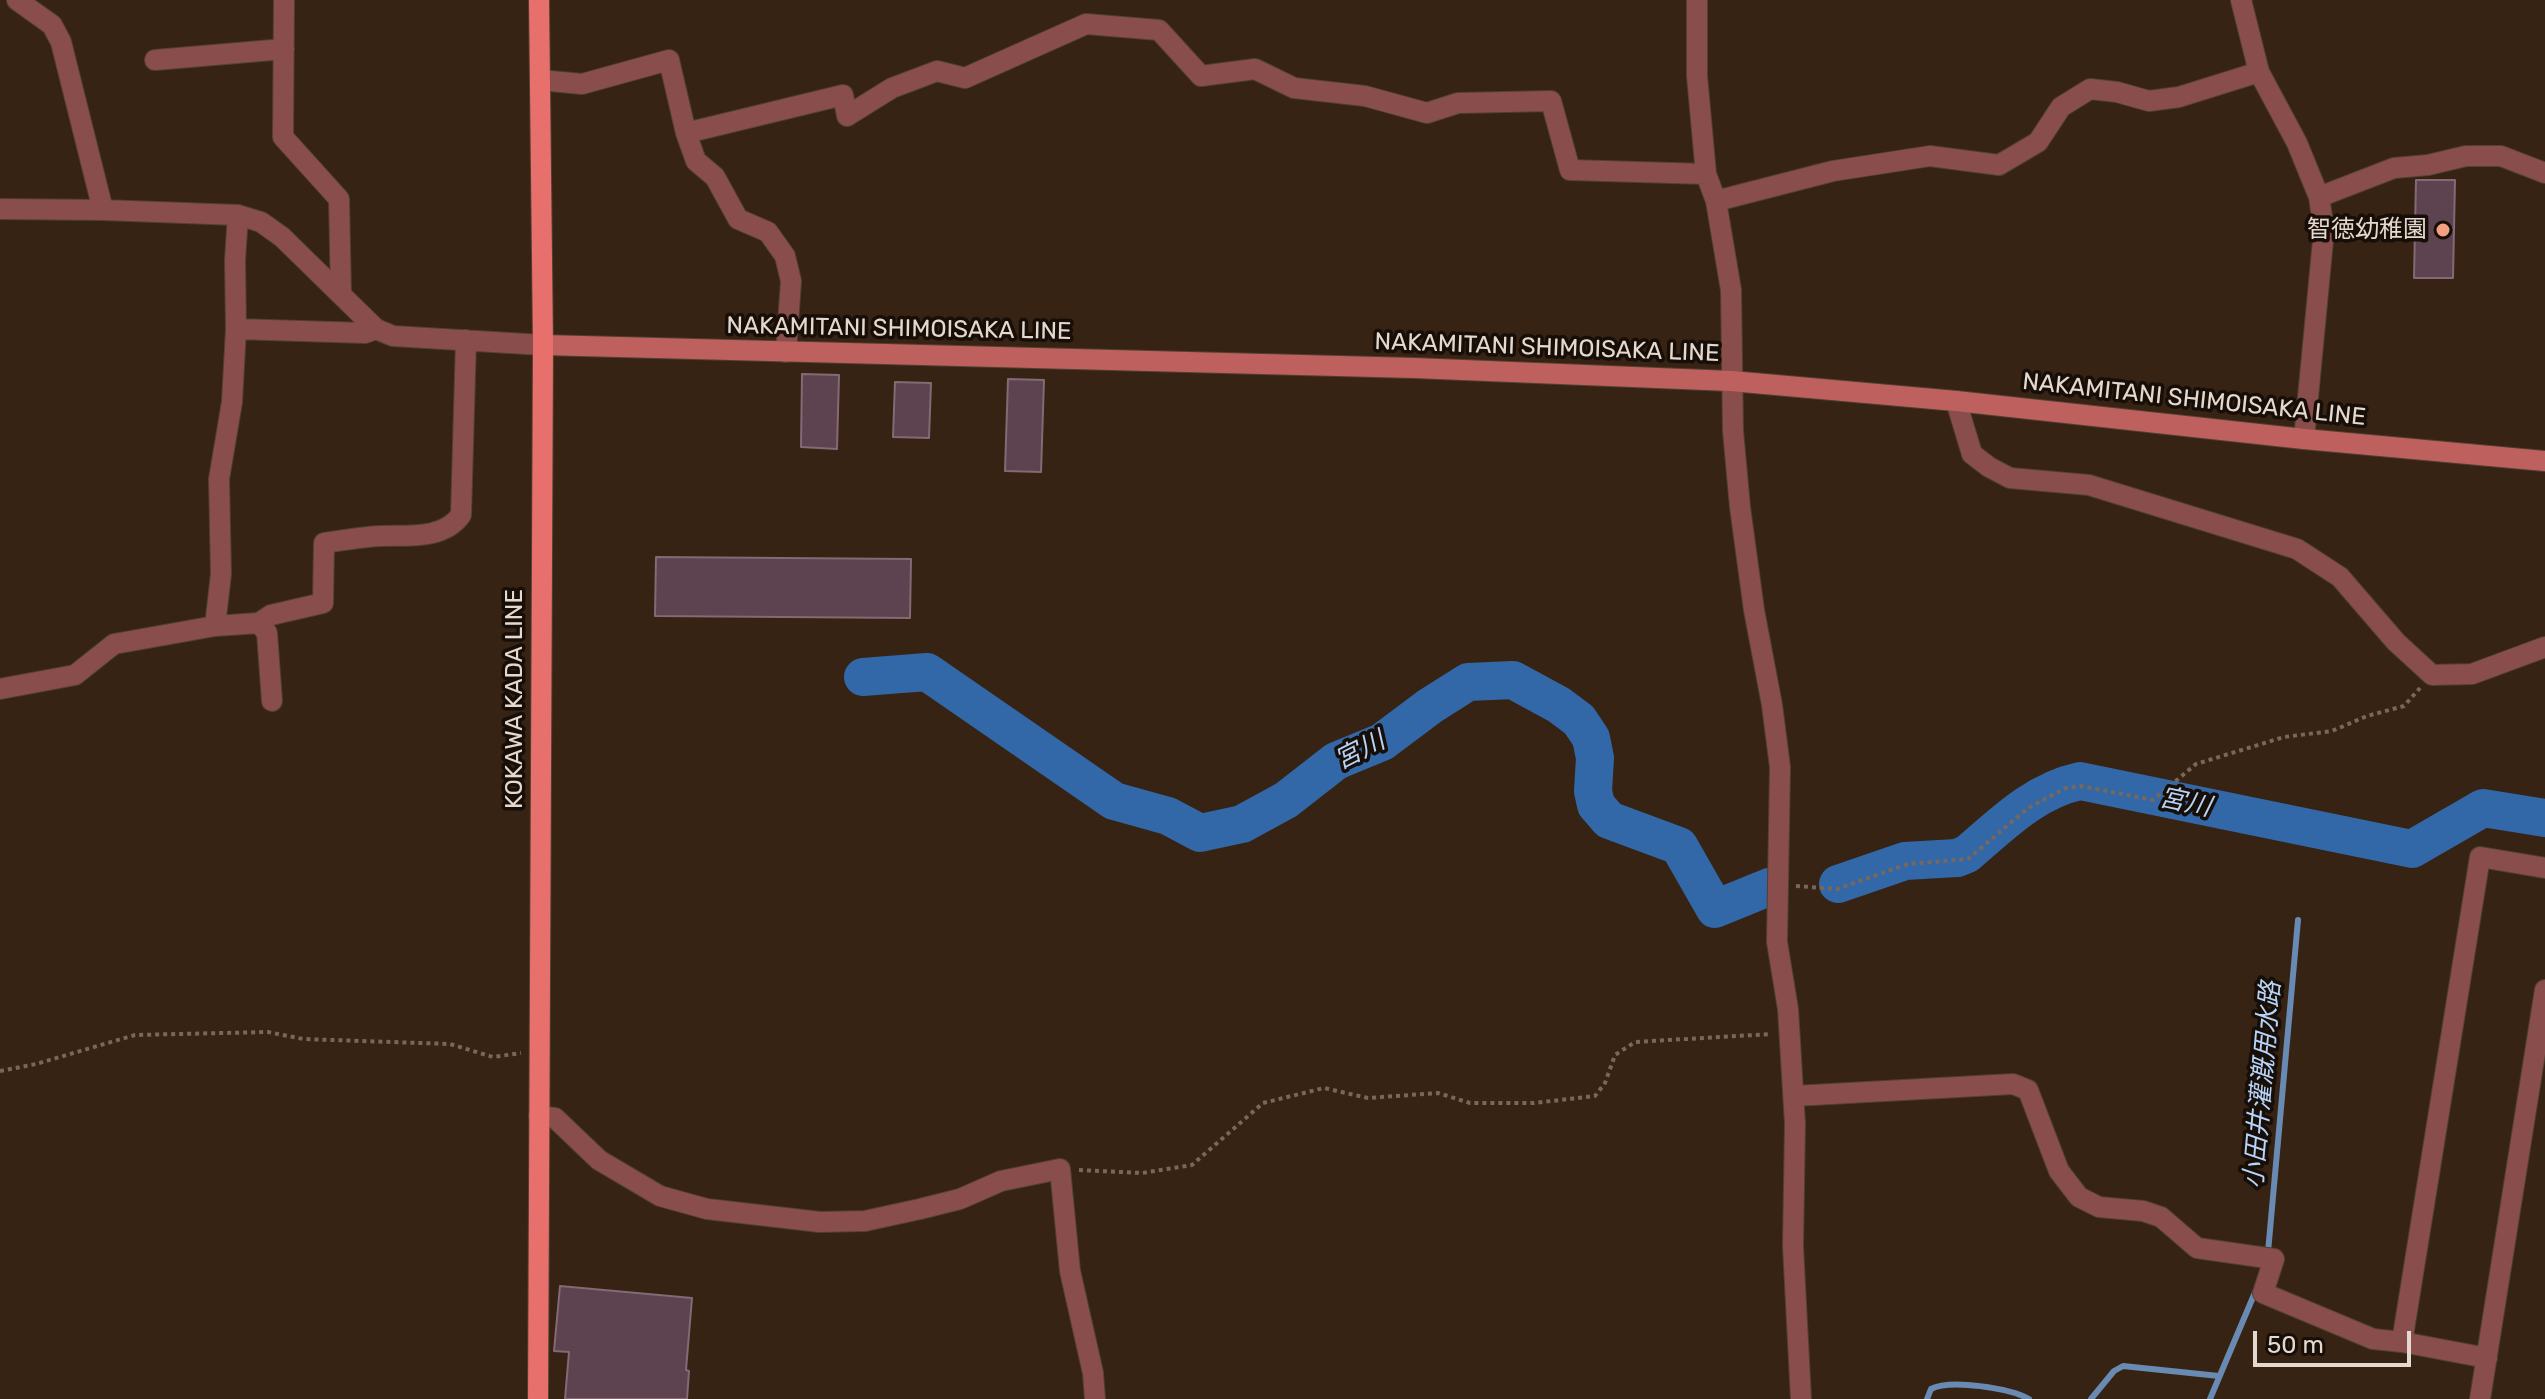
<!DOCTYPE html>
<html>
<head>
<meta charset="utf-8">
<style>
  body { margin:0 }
  #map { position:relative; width:2545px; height:1399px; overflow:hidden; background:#362313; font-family:Rubik,sans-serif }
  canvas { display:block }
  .scale { position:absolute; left:2253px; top:1331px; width:158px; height:36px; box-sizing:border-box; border:4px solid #e5d8ce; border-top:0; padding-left:10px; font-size:24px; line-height:28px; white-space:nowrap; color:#e5d8ce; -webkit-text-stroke:6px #170e08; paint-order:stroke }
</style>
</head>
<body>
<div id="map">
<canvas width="2545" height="1399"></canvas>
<div class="scale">50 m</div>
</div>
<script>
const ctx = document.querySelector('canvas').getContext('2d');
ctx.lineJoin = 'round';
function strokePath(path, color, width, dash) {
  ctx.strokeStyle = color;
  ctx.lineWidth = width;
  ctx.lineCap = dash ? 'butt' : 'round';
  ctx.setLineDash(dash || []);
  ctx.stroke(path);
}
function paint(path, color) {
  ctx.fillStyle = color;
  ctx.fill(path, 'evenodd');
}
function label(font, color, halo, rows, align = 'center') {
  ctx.font = font + ' Rubik,"Noto Sans JP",sans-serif';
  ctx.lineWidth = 7;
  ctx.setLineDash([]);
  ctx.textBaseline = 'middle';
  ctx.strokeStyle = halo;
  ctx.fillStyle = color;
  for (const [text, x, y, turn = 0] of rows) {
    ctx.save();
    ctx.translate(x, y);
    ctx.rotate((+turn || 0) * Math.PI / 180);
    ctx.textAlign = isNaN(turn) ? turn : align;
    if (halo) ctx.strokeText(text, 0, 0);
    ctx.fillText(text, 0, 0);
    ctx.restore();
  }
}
strokePath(new Path2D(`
  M2268 1252 2298 920
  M1927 1399 1931 1389C1950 1379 2010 1388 2029 1399
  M2091 1399 2114 1371 2123 1366 2219 1376
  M2210 1399 2256 1290`), '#688ab3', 6);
strokePath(new Path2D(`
  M863 677 927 672 1114 801 1168 816 1200 833 1242 824 1286 800 1336 761 1382 742 1430 706 1468 682 1513 680 1559 705 1579 720 1591 738 1595 758 1593 791 1596 805 1609 820 1679 846 1715 909 1769 887
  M1838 884 1905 861 1957 858 1967 854C2002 824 2034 791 2080 781L2412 849 2483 808 2545 818`), '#3268a8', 38);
const building = new Path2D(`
  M2416 180H2455L2453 278H2414Z
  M802 374 839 375 837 449 801 447Z
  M1008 379 1044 380 1041 472 1005 471Z
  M895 382 931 383 929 438 893 437Z
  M656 557 911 559 910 618 655 616Z
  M560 1286 692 1298 686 1370 689 1371 687 1399H565L569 1352 554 1351Z`);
paint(building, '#5d434f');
strokePath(building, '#856975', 2);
const minor = new Path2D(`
  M17 0 52 25 61 42 103 210
  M284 0 283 137 339 199 341 294
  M1697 0V76L1706 174 1716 201 1731 290 1733 431 1740 507 1754 610 1772 705 1780 767 1777 942 1788 1009 1795 1124 1793 1246 1801 1399
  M2241 0 2259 72 2297 143 2319 197 2324 230 2304 439
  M155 60 284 49
  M540 80 582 84 669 60 686 133 696 161 715 177 738 219 768 232 785 256 791 281 786 352
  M686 133 843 95 847 116 892 88 937 71 965 78 1086 24 1159 30 1201 76 1255 69 1294 88 1365 96 1427 113 1458 103 1551 101 1570 170 1706 174
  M2319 197 2394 168 2428 165 2466 156H2501L2545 173
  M1716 201 1833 171 1930 156 1999 165 2038 142 2061 107 2090 89 2117 92 2149 101 2179 97 2259 72
  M0 209 103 210 238 215 261 222 282 237 376 329 393 336 543 345
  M238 215 235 260 236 329 365 333 376 329
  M1956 401 1972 454 1989 467 2010 478 2089 485 2297 549 2340 577 2396 642 2432 675 2472 674 2545 647
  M259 623 271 615 323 603 324 543C343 540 362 537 380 536 408 535 443 540 461 515L466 340
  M215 626 259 623 267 633 272 701
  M0 689 75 675 114 644 215 626 221 574 219 479 232 402 236 329
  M1794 1096 2013 1084 2028 1090 2059 1171 2079 1197 2099 1207 2143 1211 2161 1217 2197 1248 2274 1259 2263 1293 2373 1339 2402 1342 2487 1358
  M539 1116 555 1118 599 1160 660 1196 707 1209 820 1222 865 1221 920 1209 960 1199 1001 1181 1060 1169 1070 1271 1093 1373 1095 1399
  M2402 1342 2480 857 2545 868
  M2480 1399 2545 990`);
const secondary = new Path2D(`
  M543 345 1414 368 1731 381 1956 401 2304 439 2545 461`);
const primary = new Path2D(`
  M538 1399 543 345 539 0`);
strokePath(minor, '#524031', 22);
strokePath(secondary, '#524031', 22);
strokePath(primary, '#524031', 22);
strokePath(new Path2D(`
  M1796 886 1837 889 1908 864 1968 859 2028 808 2066 788 2081 786 2153 800 2196 764 2284 737 2332 731 2367 716 2404 706 2420 688
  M0 1071 36 1064 135 1035 268 1032 303 1039 450 1044 493 1057 521 1053
  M1079 1170 1142 1173 1192 1165 1263 1103 1324 1088 1368 1098 1438 1093 1470 1103H1534L1595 1096 1605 1083 1615 1055 1635 1042 1771 1034`), '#78675a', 4, [4, 4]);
strokePath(minor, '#894e4b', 20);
strokePath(secondary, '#be615e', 20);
strokePath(primary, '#e8706c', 20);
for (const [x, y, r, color] of [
  [2443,230,8,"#f3a082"]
]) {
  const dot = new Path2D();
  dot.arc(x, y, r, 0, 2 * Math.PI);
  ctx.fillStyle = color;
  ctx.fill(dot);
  strokePath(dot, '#170e08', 3);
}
label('24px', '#e5d8ce', '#170e08', [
  ["智徳幼稚園",2427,230]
], 'right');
label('24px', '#e5d8ce', '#170e08', [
  ["NAKAMITANI SHIMOISAKA LINE",899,329,1],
  ["NAKAMITANI SHIMOISAKA LINE",1547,348,2],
  ["NAKAMITANI SHIMOISAKA LINE",2194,400,6],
  ["KOKAWA KADA LINE",515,699,-90]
]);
label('italic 26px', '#b7d3f7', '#170e08', [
  ["宮川",1360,751,-27],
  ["宮川",2185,803,12],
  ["小田井灌漑用水路",2263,1085,-85]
]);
</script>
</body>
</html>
